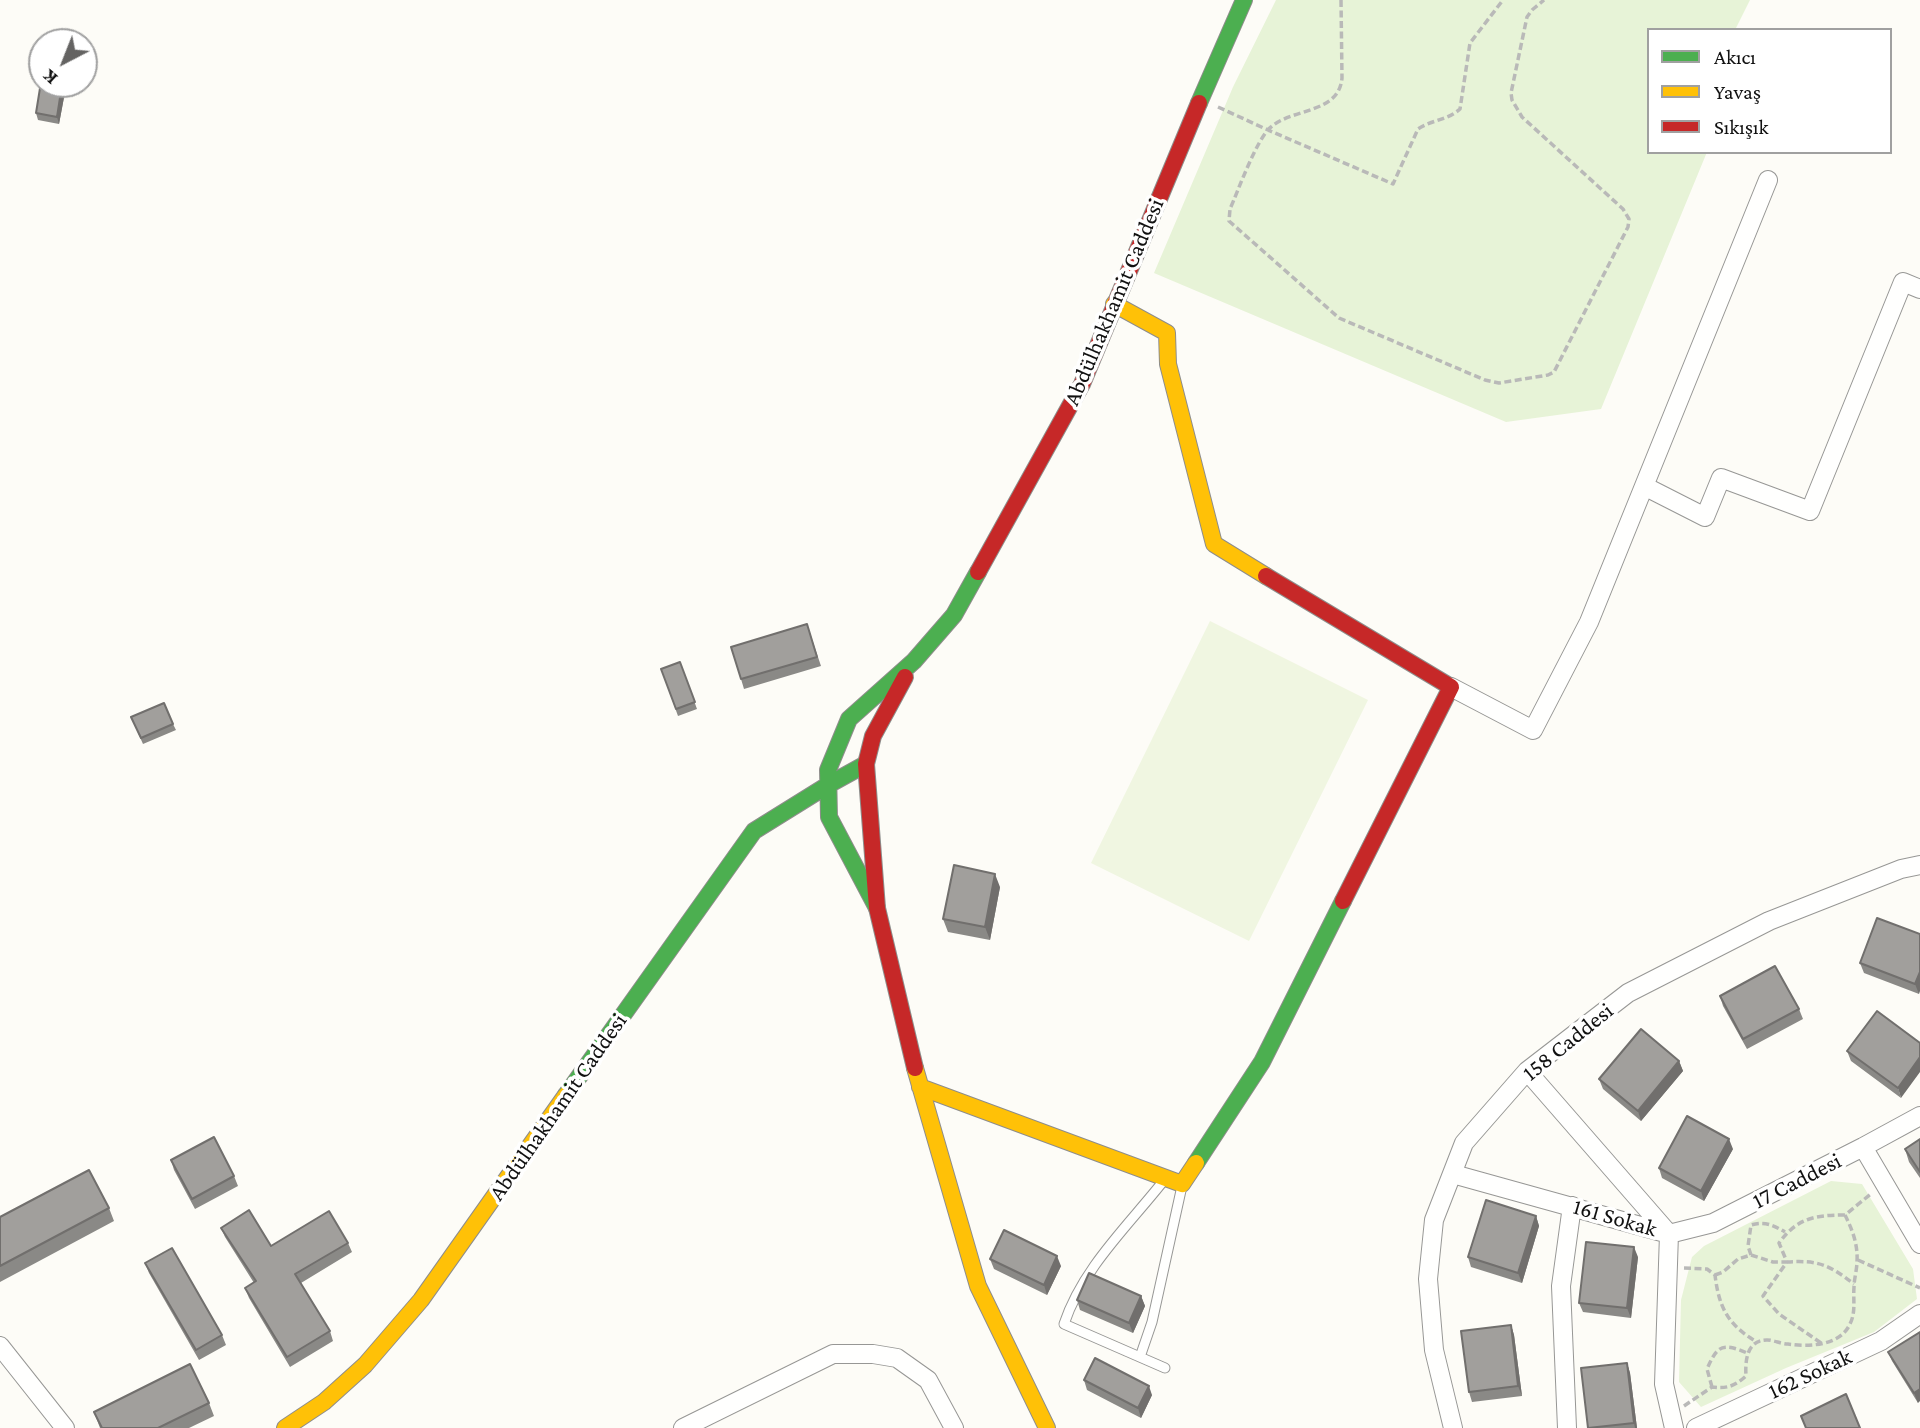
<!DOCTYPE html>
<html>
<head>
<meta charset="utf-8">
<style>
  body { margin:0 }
  #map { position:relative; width:1920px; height:1428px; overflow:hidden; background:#fdfcf7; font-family:"Crimson Pro",serif }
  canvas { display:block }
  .legend { position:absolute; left:1647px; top:28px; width:245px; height:126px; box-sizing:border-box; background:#fff; border:2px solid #a0a0a0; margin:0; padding:9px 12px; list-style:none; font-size:21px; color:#111 }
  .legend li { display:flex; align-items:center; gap:14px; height:35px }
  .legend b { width:35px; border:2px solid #a0a0a0 }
  .north { position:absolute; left:28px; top:28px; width:70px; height:70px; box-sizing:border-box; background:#fff; border:2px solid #a0a0a0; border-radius:50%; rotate:222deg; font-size:19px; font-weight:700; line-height:28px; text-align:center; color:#111 }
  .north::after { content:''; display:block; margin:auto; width:24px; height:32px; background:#646362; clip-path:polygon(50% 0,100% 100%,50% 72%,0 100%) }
</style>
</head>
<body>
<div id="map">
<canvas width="1920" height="1428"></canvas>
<ul class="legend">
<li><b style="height:9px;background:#4caf50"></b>Akıcı</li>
<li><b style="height:9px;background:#ffc107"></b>Yavaş</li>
<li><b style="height:9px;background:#c62828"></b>Sıkışık</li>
</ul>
<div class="north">K</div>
</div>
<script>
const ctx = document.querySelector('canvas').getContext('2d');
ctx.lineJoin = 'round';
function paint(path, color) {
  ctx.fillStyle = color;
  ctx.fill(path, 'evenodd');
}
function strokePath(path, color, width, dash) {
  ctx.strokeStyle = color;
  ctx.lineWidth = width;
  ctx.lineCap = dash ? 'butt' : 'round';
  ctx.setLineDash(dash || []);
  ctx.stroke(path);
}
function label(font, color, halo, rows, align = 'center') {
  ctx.font = font + ' "Crimson Pro",serif';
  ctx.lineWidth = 7;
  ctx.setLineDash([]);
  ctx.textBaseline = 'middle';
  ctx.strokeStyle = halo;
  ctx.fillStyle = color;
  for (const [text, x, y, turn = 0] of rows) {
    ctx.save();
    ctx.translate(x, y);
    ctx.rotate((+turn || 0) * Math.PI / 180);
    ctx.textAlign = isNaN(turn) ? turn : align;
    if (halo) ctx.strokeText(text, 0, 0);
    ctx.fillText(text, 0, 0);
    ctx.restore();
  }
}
paint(new Path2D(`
  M1276 0H1750L1735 30H1649V152H1707L1601 409 1506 422 1154 273 1233 87Z
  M1831 1181 1862 1184 1913 1269 1917 1299 1874 1332 1786 1368 1701 1407 1679 1382 1681 1300 1692 1257 1704 1246Z`), '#e7f3d7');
paint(new Path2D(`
  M1210 621 1368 700 1249 941 1091 863Z`), '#f0f6e1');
const lane = new Path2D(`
  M1140 1357 1152 1322 1182 1186
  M1165 1368 1064 1324C1083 1267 1129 1225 1165 1179`);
const street = new Path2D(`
  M1644 486 1705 517 1721 478 1810 511 1903 282 1920 289
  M1451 687 1533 730 1589 622 1768 180
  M1527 1071 1669 1234
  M1863 1147 1920 1244
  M1453 1174 1669 1234 1713 1223 1863 1147 1920 1116
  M1669 1234 1664 1384 1674 1428
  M0 1346 65 1428
  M683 1428 833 1354H873L897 1358 928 1380 954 1428
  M1453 1428 1434 1350 1428 1279 1434 1220 1464 1143 1527 1071 1628 993 1769 921 1901 869 1920 865
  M1567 1428 1561 1286 1572 1206
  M1696 1428 1881 1341 1920 1314`);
const fast = new Path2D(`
  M1199 103 1244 0
  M877 908 829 817 828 770 849 719 914 661 954 615 978 572
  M566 1095 754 831 828 785 866 764
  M1196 1163 1262 1062 1343 901`);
const slow = new Path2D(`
  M1114 304 1167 333 1168 364 1214 544 1266 576
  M915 1068 978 1286 1047 1428
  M920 1087 1182 1184 1196 1163
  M285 1428 324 1402 365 1365 421 1300 566 1095`);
const jam = new Path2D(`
  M978 572 1082 384 1199 103
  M1266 576 1451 687 1343 901
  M905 677 873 736 866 764 877 908 915 1068`);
strokePath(lane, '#979795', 11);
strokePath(street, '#979795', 20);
strokePath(fast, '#8e8d8b', 18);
strokePath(slow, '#8e8d8b', 18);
strokePath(jam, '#8e8d8b', 18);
strokePath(new Path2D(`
  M1341 0 1342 78C1339 114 1292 108 1271 127 1257 138 1238 191 1230 209L1229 221 1339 318 1485 380 1499 383 1548 375 1554 372 1628 227 1629 219 1623 209 1522 117 1512 100 1511 93 1527 17 1532 10 1544 0
  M1218 107 1268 130 1393 184 1418 129C1431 120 1448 120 1460 109L1470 43 1503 0
  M1751 1255 1748 1246 1751 1225C1765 1221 1773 1225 1785 1232
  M1858 1260 1920 1288
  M1684 1268 1707 1269 1715 1275C1719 1308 1728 1325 1757 1342
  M1715 1275 1723 1272 1738 1259 1751 1255 1773 1262H1787L1779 1243C1797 1218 1815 1215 1845 1215
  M1821 1343 1779 1314 1763 1296 1787 1262C1819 1260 1829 1265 1854 1284
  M1712 1387 1707 1369C1717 1346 1722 1342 1747 1353
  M1684 1406 1712 1387C1727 1389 1735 1386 1746 1376 1745 1360 1747 1340 1767 1340 1774 1340 1781 1344 1788 1344 1809 1347 1840 1346 1850 1324 1856 1312 1853 1300 1854 1287 1854 1279 1857 1270 1857 1261 1858 1244 1852 1229 1845 1215L1872 1193`), '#b9b9b8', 3.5, [7, 3.5]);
strokePath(lane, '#fffffe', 9);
strokePath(street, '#fffffe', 18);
strokePath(fast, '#4caf50', 16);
strokePath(slow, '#ffc107', 16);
strokePath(jam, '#c62828', 16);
paint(new Path2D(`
  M65 92 59 124 38 120 36 113Z
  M807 624 821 666 744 689 741 679Z
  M680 662 697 709 678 716 661 669Z
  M134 724H173L176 730 143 744Z
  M1000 887 990 940 948 932 943 919Z
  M1920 934 1919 994 1864 973 1860 963Z
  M1720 996 1799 1009 1803 1019 1747 1049 1723 1006Z
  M1877 1011 1901 1098 1851 1061 1847 1051Z
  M1679 1061 1683 1071 1641 1121 1603 1089 1599 1079Z
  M1920 1139V1178L1909 1162 1905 1149Z
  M1733 1149 1704 1201 1662 1178 1659 1168Z
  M171 1160 234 1176 238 1186 195 1209 174 1170Z
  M109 1208 114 1221 0 1282V1217Z
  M1536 1216 1539 1226 1522 1283 1471 1267 1468 1257Z
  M221 1228 271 1246 348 1243 352 1252 301 1283 330 1331 333 1341 290 1367 249 1298 245 1288 254 1283 225 1237Z
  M1638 1257 1631 1318 1583 1312 1579 1303Z
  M990 1259 1061 1266 1047 1295 994 1269Z
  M145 1263 222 1335 226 1345 199 1360 149 1273Z
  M1141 1296 1145 1306 1133 1333 1080 1310 1077 1300Z
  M1511 1325 1514 1335 1522 1396 1472 1402 1469 1392Z
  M1920 1332 1918 1403 1892 1361 1888 1352Z
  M1627 1363 1630 1373 1637 1428H1588Z
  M1084 1380 1152 1395 1141 1418 1087 1390Z
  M209 1403 214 1416 189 1428H100L94 1412Z`), '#8a8986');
paint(new Path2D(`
  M62 85 65 92 59 124 57 117Z
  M995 874 1000 887 990 940 985 927Z
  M1920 972V991L1919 994 1915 984Z
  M1920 1057V1072L1901 1098 1898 1088Z
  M1679 1061 1683 1071 1641 1121 1638 1111Z
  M1729 1139 1733 1149 1704 1201 1701 1191Z
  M1536 1216 1539 1226 1522 1283 1518 1273Z
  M1634 1247 1638 1257 1631 1318 1627 1308Z
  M1057 1256 1061 1266 1047 1295 1044 1285Z
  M1141 1296 1145 1306 1133 1333 1129 1323Z
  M1511 1325 1514 1335 1522 1396 1518 1386Z
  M1627 1363 1630 1373 1637 1428H1635L1634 1423Z
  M1149 1386 1152 1395 1141 1418 1138 1408Z
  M1920 1389V1401L1918 1403 1914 1393Z`), '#716f6d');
const building = new Path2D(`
  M41 82H42V84L62 85 57 117 36 113Z
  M807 624 817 657 741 679 731 647Z
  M680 662 695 702 676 709 661 669Z
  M164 703 173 724 141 738 131 717Z
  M954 865 995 874 985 927 943 919Z
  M1877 918 1920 934V972L1915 984 1860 963Z
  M1775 966 1799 1009 1743 1039 1720 996Z
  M1877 1011 1920 1043V1057L1898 1088 1847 1051Z
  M1641 1029 1679 1061 1638 1111 1599 1079Z
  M1687 1116 1729 1139 1701 1191 1659 1168Z
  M214 1137 234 1176 192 1199 171 1160Z
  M1920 1139V1172L1905 1149Z
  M89 1170 109 1208 0 1266V1217Z
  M1486 1200 1536 1216 1518 1273 1468 1257Z
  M249 1210 271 1246 329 1211 348 1243 295 1274 330 1331 287 1357 245 1288 256 1281 221 1228Z
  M1004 1230 1057 1256 1044 1285 990 1259Z
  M1586 1242 1634 1247 1627 1308 1579 1303Z
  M172 1248 222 1335 196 1350 145 1263Z
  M1089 1273 1141 1296 1129 1323 1077 1300Z
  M1511 1325 1518 1386 1469 1392 1461 1331Z
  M1920 1332V1389L1914 1393 1888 1352Z
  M1095 1358 1149 1386 1138 1408 1084 1380Z
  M1627 1363 1634 1423 1588 1428 1581 1368Z
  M190 1364 209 1403 158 1428H102L94 1412Z
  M1846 1394 1860 1428H1806L1801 1416Z`);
paint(building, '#a19f9c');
strokePath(building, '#716f6d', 2);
label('23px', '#111', '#fff', [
  ["Abdülhakhamit Caddesi",1114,302,-67],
  ["158 Caddesi",1568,1042,-39],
  ["Abdülhakhamit Caddesi",558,1107,-55],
  ["17 Caddesi",1797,1181,-27],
  ["161 Sokak",1615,1218,16],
  ["162 Sokak",1810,1374,-25]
]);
</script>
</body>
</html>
